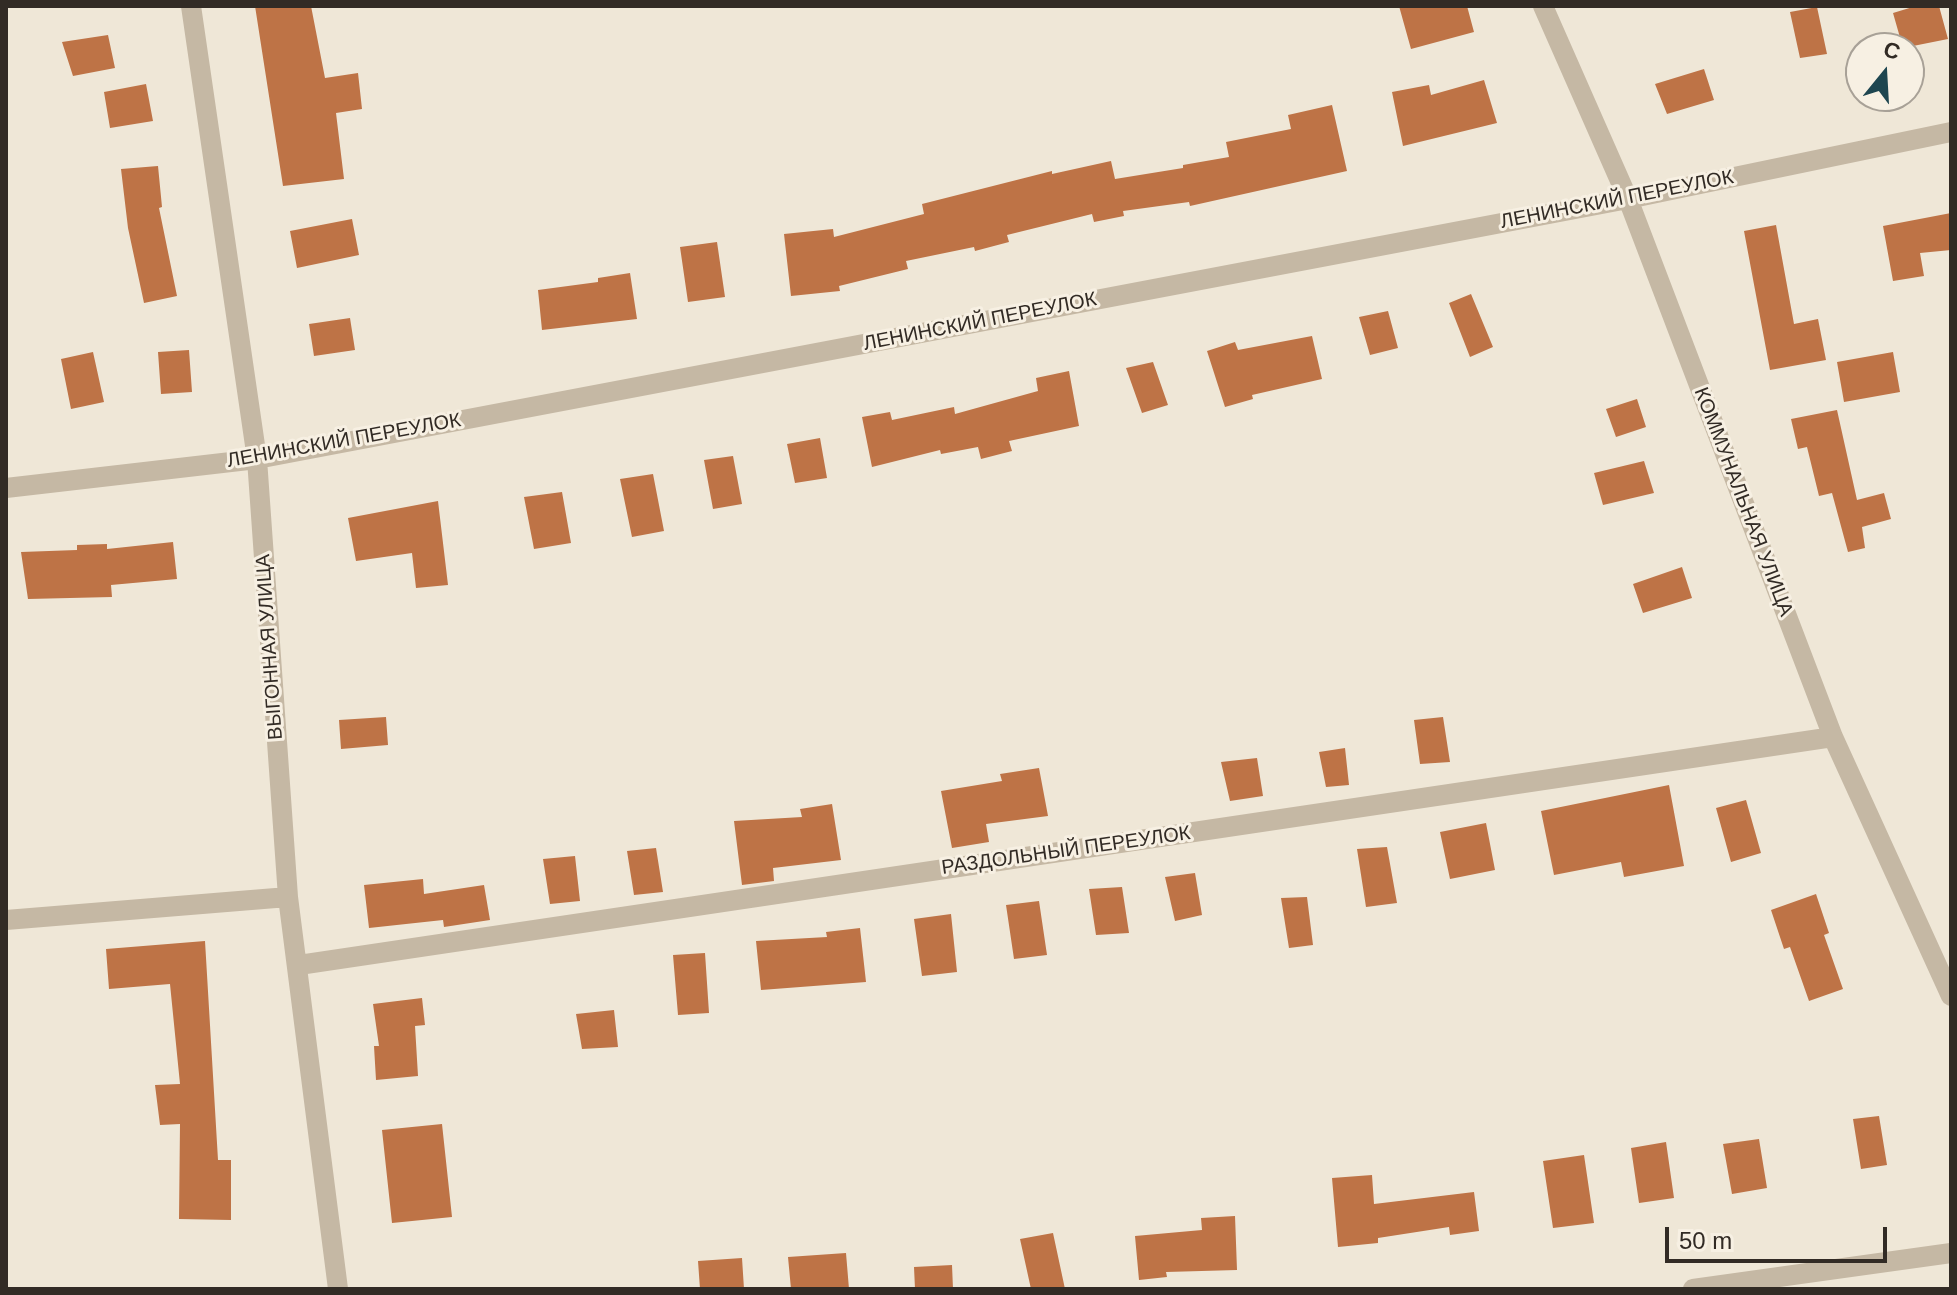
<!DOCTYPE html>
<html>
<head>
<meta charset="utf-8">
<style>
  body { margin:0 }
  #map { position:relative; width:1957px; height:1295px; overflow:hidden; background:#efe7d7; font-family:Arial,sans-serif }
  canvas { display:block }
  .frame { position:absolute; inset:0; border:8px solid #322b25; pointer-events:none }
  .north { position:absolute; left:1845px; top:32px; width:80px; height:80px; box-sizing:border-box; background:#f7f0e3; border:2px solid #a8a197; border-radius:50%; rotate:18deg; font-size:22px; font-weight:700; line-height:32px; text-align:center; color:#322b25 }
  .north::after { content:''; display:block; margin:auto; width:28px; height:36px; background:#1e4650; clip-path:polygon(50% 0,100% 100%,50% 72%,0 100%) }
  .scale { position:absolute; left:1665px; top:1227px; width:222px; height:36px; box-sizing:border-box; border:4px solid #322b25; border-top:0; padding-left:10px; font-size:24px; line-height:28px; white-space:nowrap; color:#322b25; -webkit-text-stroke:6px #f7f0e3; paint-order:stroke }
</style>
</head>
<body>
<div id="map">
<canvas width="1957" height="1295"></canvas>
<div class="frame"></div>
<div class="north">С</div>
<div class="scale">50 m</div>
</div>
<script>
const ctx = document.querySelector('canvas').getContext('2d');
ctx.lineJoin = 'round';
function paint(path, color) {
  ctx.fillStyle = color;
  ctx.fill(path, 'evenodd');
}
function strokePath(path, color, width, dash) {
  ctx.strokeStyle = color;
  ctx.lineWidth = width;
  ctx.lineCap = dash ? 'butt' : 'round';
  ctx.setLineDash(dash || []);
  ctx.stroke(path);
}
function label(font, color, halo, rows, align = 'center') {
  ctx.font = font + ' Arial,sans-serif';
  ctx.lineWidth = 6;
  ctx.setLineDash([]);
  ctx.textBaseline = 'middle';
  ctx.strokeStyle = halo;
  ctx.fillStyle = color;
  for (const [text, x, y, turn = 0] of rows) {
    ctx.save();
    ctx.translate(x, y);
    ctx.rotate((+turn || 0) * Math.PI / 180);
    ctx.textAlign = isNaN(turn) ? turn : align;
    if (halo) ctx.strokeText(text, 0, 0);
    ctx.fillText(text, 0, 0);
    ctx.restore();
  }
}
paint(new Path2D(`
  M255 6H311L325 78 358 73 362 109 336 113 344 179 283 186Z
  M1399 6H1467L1474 32 1411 49Z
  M1916 6H1939L1948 39 1903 48 1893 13Z
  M1817 7 1827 54 1800 58 1790 12Z
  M108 35 115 68 73 76 62 42Z
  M1704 69 1714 100 1667 114 1655 84Z
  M1484 80 1497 123 1403 146 1392 92 1429 85 1431 95Z
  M146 84 153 121 110 128 104 92Z
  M1332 105 1347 171 1190 206 1189 202 1123 211 1124 216 1094 222 1092 214 1007 235 1009 242 975 251 974 247 906 261 908 269 839 286 840 291 791 296 784 234 833 229 834 237 924 214 922 204 1052 171V174L1111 161 1115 179 1183 168V165L1229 157 1226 142 1291 129 1288 115Z
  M158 166 162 207 159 208 177 296 144 303 128 228 121 169Z
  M1951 213V250L1920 253 1924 276 1893 281 1883 226Z
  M352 219 359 255 297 268 290 231Z
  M1776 225 1794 324 1818 319 1826 360 1770 370 1744 231Z
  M717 242 725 297 688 302 680 247Z
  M630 273 637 319 542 330 538 290 598 282V278Z
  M1471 294 1493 347 1470 357 1449 303Z
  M1388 311 1398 348 1370 355 1359 317Z
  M350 318 355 350 314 356 309 324Z
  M1312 336 1322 379 1252 395 1253 399 1225 407 1207 351 1235 342 1238 350Z
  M189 350 192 392 161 394 158 352Z
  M93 352 104 402 71 409 61 359Z
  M1893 352 1900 392 1844 402 1837 362Z
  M1153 362 1168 405 1142 413 1126 368Z
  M1069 371 1079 426 1009 441 1012 451 981 459 978 447 941 454 940 450 872 467 862 417 890 412 892 420 954 407 955 414 1038 391 1036 378Z
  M1637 399 1646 427 1616 437 1606 409Z
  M1837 410 1857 500 1884 493 1891 519 1862 527 1865 548 1848 552 1832 493 1819 496 1807 447 1798 449 1791 419Z
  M820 438 827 478 795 483 787 444Z
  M733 456 742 504 713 509 704 460Z
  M1644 461 1654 493 1603 505 1594 473Z
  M653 474 664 531 632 537 620 479Z
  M562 492 571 543 534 549 524 497Z
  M438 501 448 585 416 588 412 553 356 561 348 518Z
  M173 542 177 579 111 585 112 597 28 599 21 552 77 550V545L107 544V549Z
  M1682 567 1692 598 1643 613 1633 584Z
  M386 717 388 745 341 749 339 720Z
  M1443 717 1450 762 1420 764 1414 720Z
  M1345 748 1349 785 1326 787 1319 752Z
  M1257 758 1263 796 1230 801 1221 762Z
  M1039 768 1048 816 986 824 989 842 952 848 941 791 1002 781 1000 774Z
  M1669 785 1684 866 1624 877 1621 862 1554 875 1541 811Z
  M1746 800 1761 853 1731 862 1716 808Z
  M832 804 841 860 773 868 774 881 742 885 734 821 802 817 800 809Z
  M1486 823 1495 870 1450 879 1440 832Z
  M1387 847 1397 903 1366 907 1357 849Z
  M656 848 663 892 634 895 627 851Z
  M575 856 580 901 550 904 543 859Z
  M1195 873 1202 915 1175 921 1165 877Z
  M423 879 424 894 484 885 490 920 444 927 443 920 369 928 364 885Z
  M1122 887 1129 933 1096 935 1089 889Z
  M1816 894 1829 933 1824 935 1843 989 1809 1001 1790 947 1784 949 1771 910Z
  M1307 897 1313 945 1289 948 1281 898Z
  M1039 901 1047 955 1014 959 1006 905Z
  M951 914 957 972 922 976 914 919Z
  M860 928 866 982 761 990 756 941 827 937 826 932Z
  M205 941 218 1160H231V1220L179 1219 180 1124 160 1125 155 1085 180 1084 170 984 109 989 106 949Z
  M705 953 709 1013 678 1015 673 955Z
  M422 998 425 1025 415 1026 418 1076 376 1080 374 1046H379L373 1004Z
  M614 1010 618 1047 582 1049 576 1014Z
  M1879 1116 1887 1165 1861 1169 1853 1119Z
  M442 1124 452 1217 392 1223 382 1130Z
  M1759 1139 1767 1188 1732 1194 1723 1144Z
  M1666 1142 1674 1198 1639 1203 1631 1148Z
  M1584 1155 1594 1223 1553 1228 1543 1161Z
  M1372 1175 1374 1204 1474 1192 1479 1231 1450 1235 1449 1227 1378 1238V1243L1338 1247 1332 1178Z
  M1235 1216 1237 1270 1166 1272 1167 1277 1139 1280 1135 1236 1202 1230 1201 1218Z
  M1053 1233 1065 1289H1031L1020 1239Z
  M846 1253 849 1289H791L788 1257Z
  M742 1258 744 1289H700L698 1261Z
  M952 1265 953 1289H915L914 1267Z`), '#be7346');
strokePath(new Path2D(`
  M191 6 257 459 288 897 338 1289
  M1543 6 1628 199 1833 737 1951 996
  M6 488 257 459 1628 199 1951 132
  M6 920 288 897
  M299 965 1833 737
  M1693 1289 1951 1253`), '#c5b8a4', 20);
label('20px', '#322b25', '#f7f0e3', [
  ["ЛЕНИНСКИЙ ПЕРЕУЛОК",1617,200,-11],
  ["ЛЕНИНСКИЙ ПЕРЕУЛОК",980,322,-11],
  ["ЛЕНИНСКИЙ ПЕРЕУЛОК",344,441,-10],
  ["КОММУНАЛЬНАЯ УЛИЦА",1743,502,69],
  ["ВЫГОННАЯ УЛИЦА",270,647,-94],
  ["РАЗДОЛЬНЫЙ ПЕРЕУЛОК",1066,851,-8]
]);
</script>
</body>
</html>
